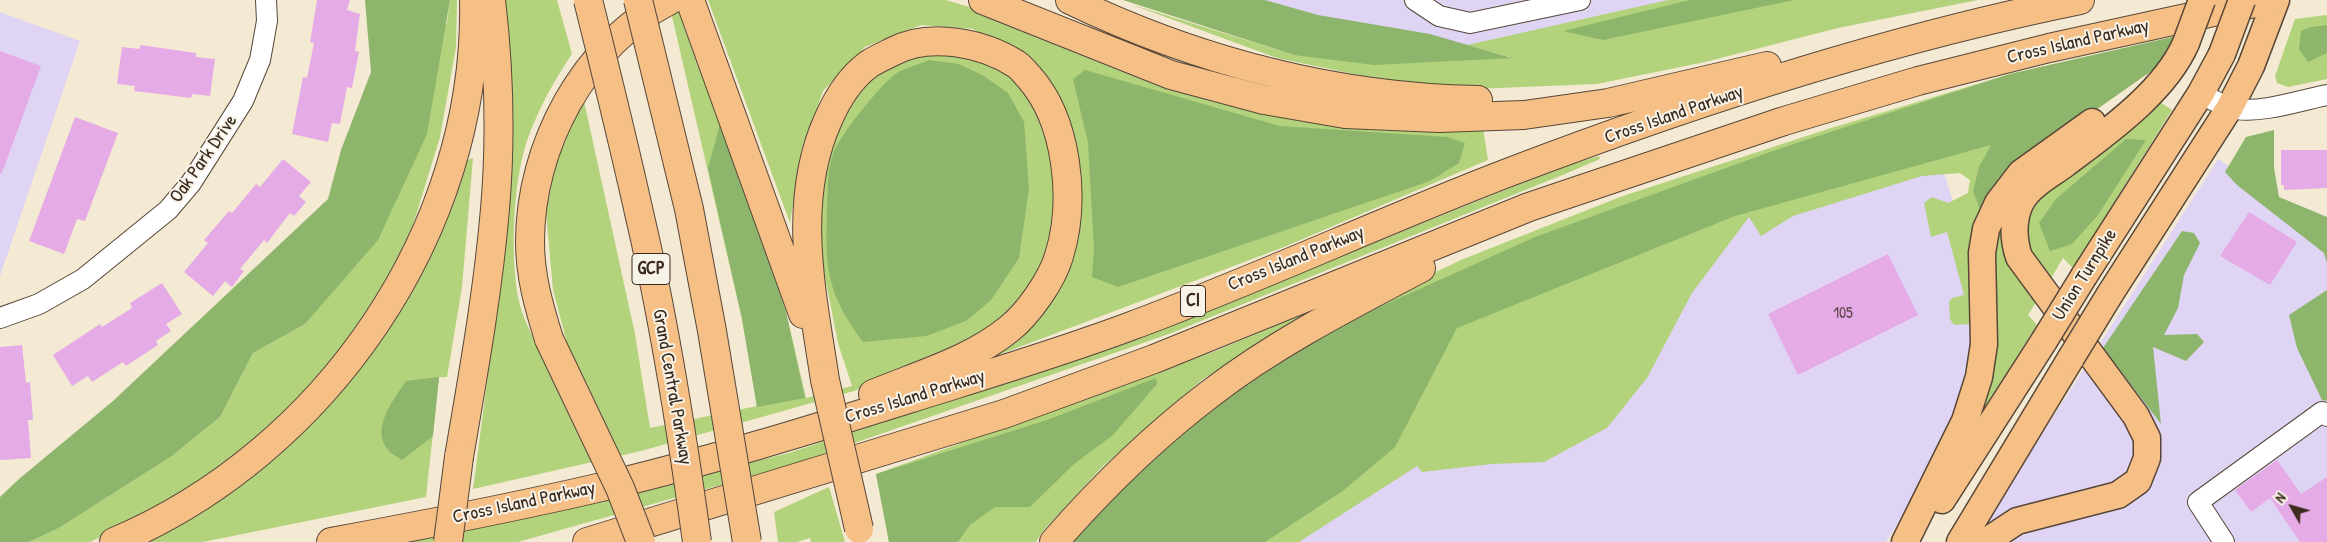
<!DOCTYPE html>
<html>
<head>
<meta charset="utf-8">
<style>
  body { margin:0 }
  #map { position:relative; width:2327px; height:542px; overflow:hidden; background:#f4e9d3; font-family:"Patrick Hand",sans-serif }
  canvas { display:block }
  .north { position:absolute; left:2267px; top:482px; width:50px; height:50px; -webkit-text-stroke:4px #f7f3e8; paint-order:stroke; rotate:308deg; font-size:14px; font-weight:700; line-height:20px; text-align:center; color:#3b2a1e }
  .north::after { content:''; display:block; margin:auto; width:18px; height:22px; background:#3b2a1e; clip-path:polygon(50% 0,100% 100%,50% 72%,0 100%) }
</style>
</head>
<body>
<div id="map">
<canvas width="2327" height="542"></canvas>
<div class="north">N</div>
</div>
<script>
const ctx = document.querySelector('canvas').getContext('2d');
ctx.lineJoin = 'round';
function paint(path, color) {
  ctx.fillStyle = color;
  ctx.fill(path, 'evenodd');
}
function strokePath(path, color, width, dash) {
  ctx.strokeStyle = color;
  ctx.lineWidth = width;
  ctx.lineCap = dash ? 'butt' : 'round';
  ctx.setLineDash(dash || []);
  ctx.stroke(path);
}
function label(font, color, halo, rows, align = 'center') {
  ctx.font = font + ' "Patrick Hand",sans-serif';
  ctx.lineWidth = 4;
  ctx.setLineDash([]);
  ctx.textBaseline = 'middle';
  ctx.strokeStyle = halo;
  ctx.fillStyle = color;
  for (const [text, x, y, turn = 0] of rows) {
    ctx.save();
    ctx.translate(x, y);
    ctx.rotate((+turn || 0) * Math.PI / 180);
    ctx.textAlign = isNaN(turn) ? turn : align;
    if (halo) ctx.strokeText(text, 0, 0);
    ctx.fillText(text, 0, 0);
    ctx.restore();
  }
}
paint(new Path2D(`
  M1217 0H1718L1530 45 1311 46Z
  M0 12 80 41 0 276Z
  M1939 156 1970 258 1973 357 1944 448 1886 542H1166L1548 260Z
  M2218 159 2279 197 2327 217V542H1973Z`), '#e0d4f4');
paint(new Path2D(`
  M450 0H457L456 47 440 137 406 248 363 327 310 392 200 488 90 542H29L59 528 172 456 220 417 253 353 305 324 447 22Z
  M503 0H557L572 54C555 79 540 106 529 135 513 177 510 252 518 297 521 315 534 339 542 357L567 343 553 290 546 212 560 142 582 92 635 334 650 428 757 406 742 319 671 12 680 8 746 186 786 312 806 398 852 386 838 343 818 241 819 168 840 110 889 62 948 47 1008 70 1041 116 1057 180 1047 254 1012 315 960 349 854 391 641 451 473 489 506 237 508 107Z
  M708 0H946L973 8 1125 68 1483 128 1488 160 1284 247 985 360 1079 213V160L1059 98 1022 57 973 29 921 25 865 47 823 91 801 152 790 223Z
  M1668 0H1978L1838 28 1705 62 1597 84 1473 89 1368 77 1277 58 1130 4 1294 55 1510 57 1467 45Z
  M2327 15V79L2288 87 2277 83 2275 76 2295 19Z
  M2177 36 2164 62 2009 171 1972 324 1954 325 1950 319 1949 302 1952 298 1964 295 1947 232 1931 237 1924 203 1932 197 1948 203 1968 193 1970 180 1960 173 1922 176 1793 216 1761 236 1749 217 1692 293 1647 378 1607 428 1544 462 1492 464 1422 472 1417 466 1299 542H1064L1201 408 1331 322 1461 260 1620 197 1828 129 2010 74Z
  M2157 100 2172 110 2073 268 2063 258 2050 280 2033 260 2026 239 2029 216 2041 194Z
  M1599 156 1600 159 1565 174 1169 334 791 465 518 542H406L550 511 789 453 1165 327 1562 167Z
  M473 158 462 287 447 377H439L426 497 203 542H123L327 397 460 163Z
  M2002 214 2039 298 2028 315 2037 325 1981 413 1995 247Z
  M1325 305 1329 308 1203 379 1101 468 1043 531 1036 542H889L876 474 1218 350Z
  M829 487 845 542H811L810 538 797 542H778L774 512Z`), '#b2d37b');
paint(new Path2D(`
  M365 0H450L427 134 378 240 305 324 253 353 220 417 172 456 59 528 29 542H0V497L19 479 113 401 328 199 341 150 371 72Z
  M1123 0H1265L1318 15 1430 34 1512 58 1374 65 1294 55Z
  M1690 0H1794L1603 40 1563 31Z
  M2327 25V53L2308 62 2299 49 2301 31 2311 27Z
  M2177 36 2164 62 2009 171 1983 217 1973 191 1979 167 1991 145 1735 216 1457 328 1395 447 1344 490 1265 542H1064L1074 528 1218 405 1333 328 1535 237 1784 147 2010 74Z
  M929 60 959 64 984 76 1008 93 1024 122 1029 188 1019 258 991 300 966 321 926 336 863 342C826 292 825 268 827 207 828 189 827 171 833 154 839 136 879 87 894 75 903 68 918 65 929 60Z
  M1085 70 1280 126 1447 137 1465 143 1459 163 1430 181 1118 287 1092 277 1094 250 1088 143 1073 79Z
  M721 120 744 183 786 312 805 398 757 407 742 319 708 168Z
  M2274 130V168L2279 197 2327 217V263L2324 253 2237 185 2225 172 2246 137Z
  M2126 139 2146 140 2098 215 2072 244 2050 251 2039 223 2056 199Z
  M2182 231 2194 233 2200 243 2184 275 2178 308 2164 335 2197 334 2204 342 2186 361 2153 347 2161 424 2103 348Z
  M2327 290V401L2322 400 2297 348 2289 315Z
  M439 377 433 436 402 460C398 457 393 455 389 451 369 430 394 399 406 381Z
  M1156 378 1157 384 1113 435 1074 464 1030 507H995L970 525 958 542H889L876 474 1047 420Z`), '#8db56b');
paint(new Path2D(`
  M317 0H350L347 10 360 14 355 51 359 52 352 88 347 87 340 124 332 123 328 142 292 134 303 77 307 78 314 43 310 42Z
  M140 45 196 53V57L215 59 210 96 192 94 191 98 134 91 135 86 117 84 122 47 140 49Z
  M0 51 41 66 2 173H0Z
  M75 117 118 133 85 221 77 219 64 254 29 241Z
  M2281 150H2327V188L2284 190V185H2281Z
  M283 159 311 182 299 196 306 202 294 216 290 213 267 243 264 240 240 269 244 271 232 287 225 281 213 296 184 272 208 243 204 240 229 211 232 213 256 184 260 187Z
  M2249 212 2297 242 2270 285 2220 256Z
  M1888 254 1918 315 1798 375 1768 314Z
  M162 283 182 314 166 324 171 331 156 341 158 345 126 366 123 362 92 382 88 376 72 386 53 355 100 324 102 327 132 308 130 303Z
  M22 345 26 383 30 382 33 420H28L31 458 0 460V347Z
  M2277 460 2301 494 2327 477V542H2300L2270 498 2251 512 2235 490Z`), '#e5abe6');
const minor = new Path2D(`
  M1415 0 1439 16 1470 23 1580 0
  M2201 93C2212 100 2224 107 2237 109 2263 113 2301 100 2327 95
  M0 318 39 304 83 279 168 210 191 183 243 101 260 60 267 21 266 0
  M2224 542 2198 502 2322 412 2327 416`);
const major = new Path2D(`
  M2084 276 2201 93 2222 54
  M2110 294 2230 107 2251 66 2276 0
  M1942 500 2044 341
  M1905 542 1965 421 1979 377 1984 344 1982 253 1986 229 1998 203 2021 173 2092 122
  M1960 542 2071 358
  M1985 542 2017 521 2118 495 2138 481 2147 458V438L2136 416 2019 257C2012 236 2012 209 2028 192 2038 181 2053 173 2065 164 2106 133 2165 92 2186 43`);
const highway = new Path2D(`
  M690 0 803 314
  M983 0 1171 75 1264 100 1345 114 1439 118 1524 115 1608 103 1767 66
  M1070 0C1197 61 1337 98 1478 100
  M549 339C539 307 530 276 530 242 530 146 584 45 670 0
  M825 380C812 294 791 202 828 120 837 99 850 78 869 64 877 59 886 55 894 51 930 32 983 43 1016 64 1021 67 1025 73 1029 77 1068 121 1076 201 1059 256 1052 280 1028 314 1009 329 971 360 919 375 873 394
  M459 457C473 375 488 292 495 209 501 140 499 68 491 0
  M114 542C325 453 479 231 474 0
  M331 542C418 526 506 509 593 489 700 464 807 431 912 398 985 375 1059 353 1131 326 1261 278 1386 219 1515 170 1699 100 1888 39 2080 0
  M587 542 1004 414 1154 359 1529 207 1784 121 1918 81 2049 48 2268 0
  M1054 542C1102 487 1153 437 1211 393 1276 343 1349 306 1421 268`);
strokePath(minor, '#574739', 22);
strokePath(major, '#574739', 29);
strokePath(highway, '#574739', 30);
strokePath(minor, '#fff', 20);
strokePath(major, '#f5bf86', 26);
strokePath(highway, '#f5bf86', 28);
const majorBridge = new Path2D(`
  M2186 43 2202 0
  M2222 54 2242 0
  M2044 341 2084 276
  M2071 358 2110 294`);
const highwayBridge = new Path2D(`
  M588 0C606 72 624 145 640 217 665 324 682 433 697 542
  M638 0 689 209 712 331 747 542
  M549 339 620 488 641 542
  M825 380 859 529
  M448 542 459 457`);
strokePath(majorBridge, '#574739', 29, []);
strokePath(highwayBridge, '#574739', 30, []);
strokePath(majorBridge, '#f5bf86', 26);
strokePath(highwayBridge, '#f5bf86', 28);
label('16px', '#664a50', null, [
  ["105",1843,314]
]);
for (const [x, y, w] of [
  [651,269,38],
  [1193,301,25]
]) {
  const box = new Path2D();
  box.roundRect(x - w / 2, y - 15.5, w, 31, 4);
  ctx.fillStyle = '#f7f3e8';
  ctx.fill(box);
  strokePath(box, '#3b2a1e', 1);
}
label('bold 18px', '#3b2a1e', null, [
  ["GCP",651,269],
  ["CI",1193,301]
]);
label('19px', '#3b2a1e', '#f7f3e8', [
  ["Cross Island Parkway",2078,42,-13],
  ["Cross Island Parkway",1674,115,-19],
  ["Oak Park Drive",204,159,-55],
  ["Cross Island Parkway",1296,259,-22],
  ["Union Turnpike",2085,275,-58],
  ["Grand Central Parkway",672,387,80],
  ["Cross Island Parkway",915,397,-17],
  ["Cross Island Parkway",524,503,-12]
]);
</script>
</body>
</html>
